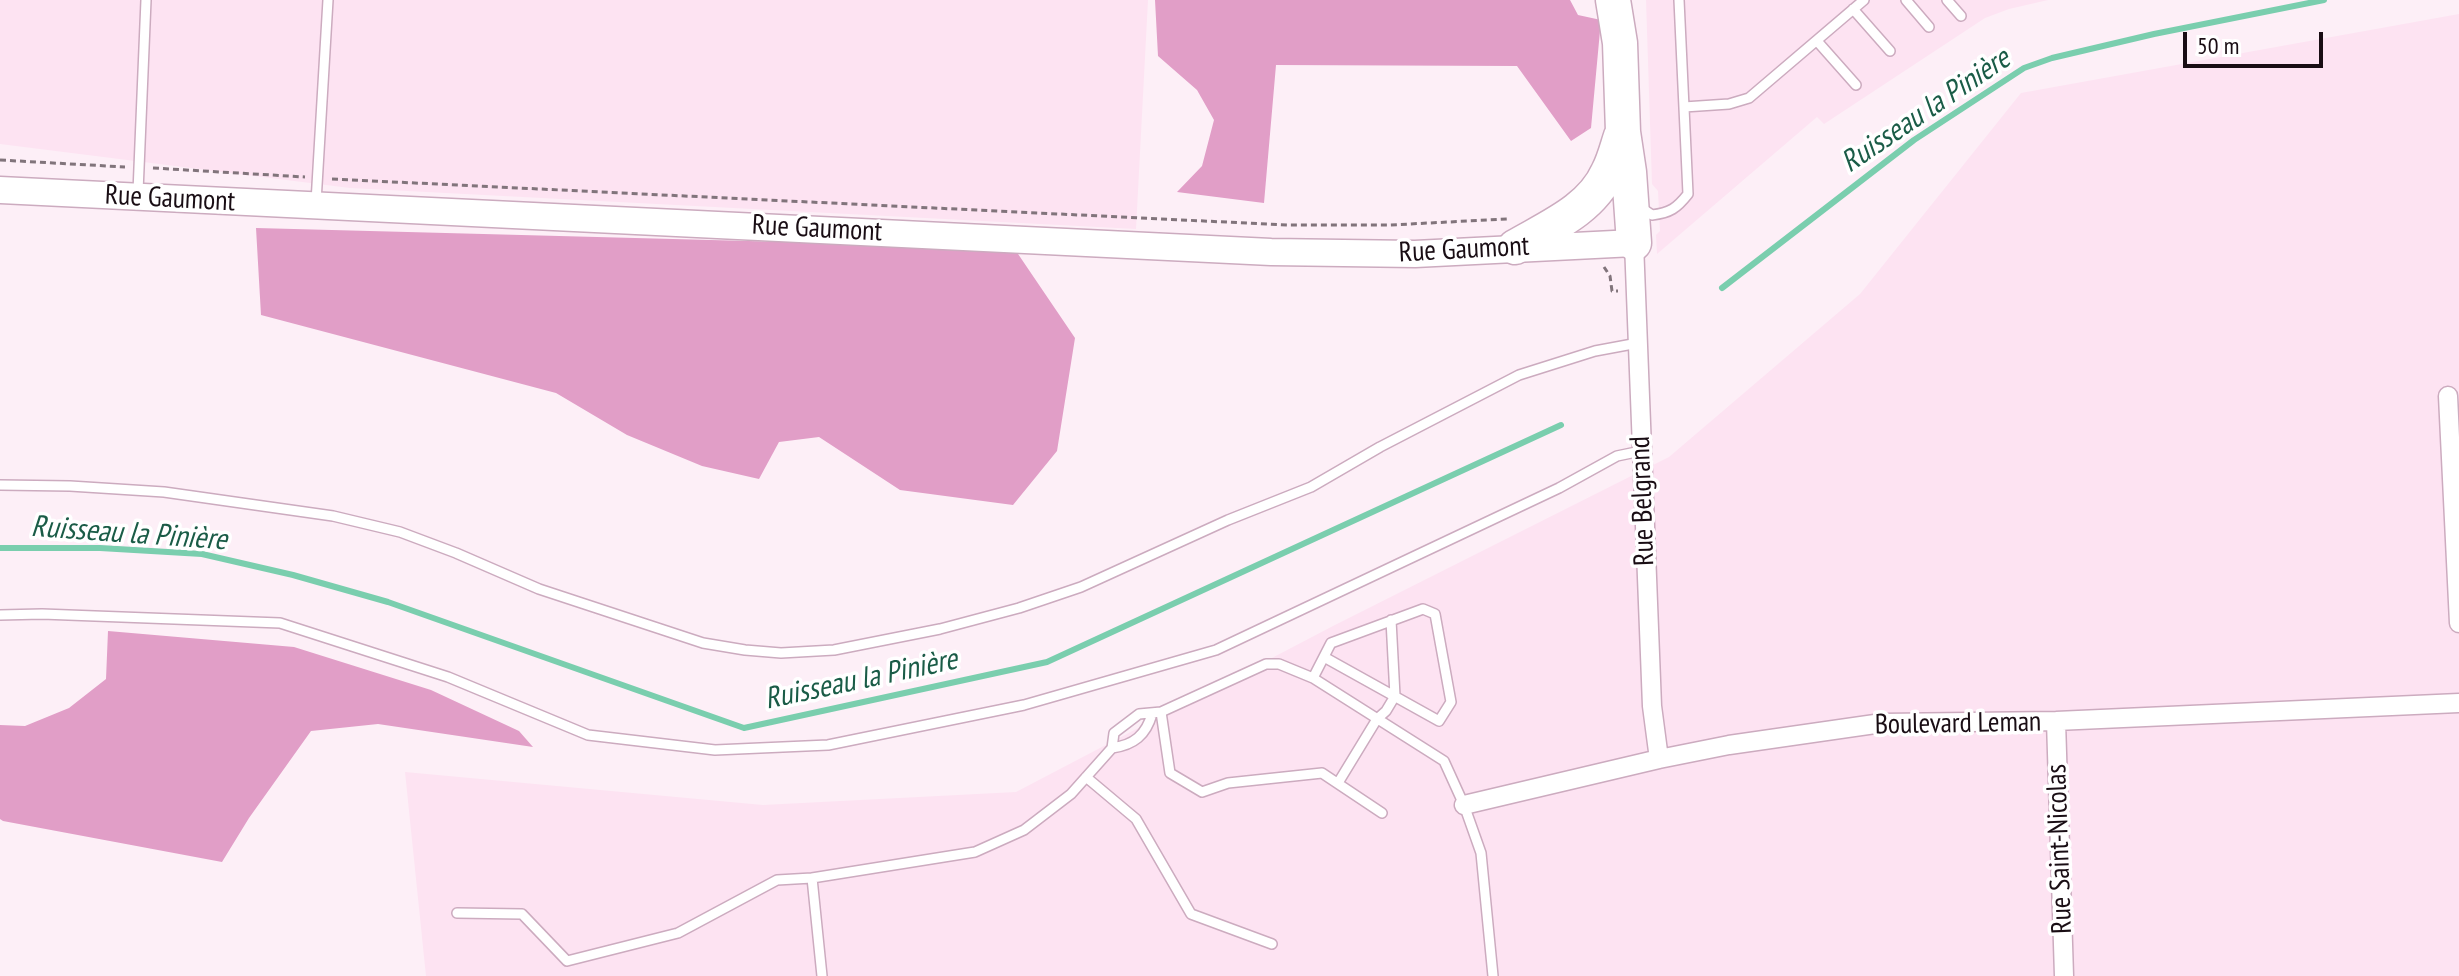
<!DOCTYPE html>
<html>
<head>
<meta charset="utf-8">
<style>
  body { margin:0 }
  #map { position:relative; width:2459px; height:976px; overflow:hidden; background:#fdeff7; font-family:"PT Sans Narrow",sans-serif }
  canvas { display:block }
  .scale { position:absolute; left:2183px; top:32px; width:140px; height:36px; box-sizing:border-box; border:4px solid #190d14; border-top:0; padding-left:10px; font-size:24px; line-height:28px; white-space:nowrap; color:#190d14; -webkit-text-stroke:6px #fff; paint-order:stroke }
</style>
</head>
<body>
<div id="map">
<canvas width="2459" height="976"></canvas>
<div class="scale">50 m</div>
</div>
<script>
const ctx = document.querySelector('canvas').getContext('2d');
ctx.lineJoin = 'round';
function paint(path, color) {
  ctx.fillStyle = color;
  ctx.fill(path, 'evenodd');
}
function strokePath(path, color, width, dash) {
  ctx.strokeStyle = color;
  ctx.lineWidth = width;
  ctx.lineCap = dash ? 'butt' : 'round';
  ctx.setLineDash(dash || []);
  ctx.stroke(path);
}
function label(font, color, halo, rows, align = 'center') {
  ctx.font = font + ' "PT Sans Narrow",sans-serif';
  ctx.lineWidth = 7;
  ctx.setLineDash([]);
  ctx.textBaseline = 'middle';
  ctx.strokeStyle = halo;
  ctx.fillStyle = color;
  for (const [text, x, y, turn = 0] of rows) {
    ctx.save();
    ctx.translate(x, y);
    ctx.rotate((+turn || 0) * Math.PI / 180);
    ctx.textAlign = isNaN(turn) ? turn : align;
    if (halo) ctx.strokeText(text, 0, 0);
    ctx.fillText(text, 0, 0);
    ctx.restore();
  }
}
paint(new Path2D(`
  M0 0H1148L1136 229 350 188 0 144Z
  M1646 0H2048L2009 9 1985 18 1824 124 1817 117 1657 254 1656 235 1660 231 1658 191 1652 184Z
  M2459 14V976H426L405 772 763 805 1016 792 1333 626 1669 457 1860 294 2021 93Z`), '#fde3f2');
paint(new Path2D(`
  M1155 0H1570L1578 15 1601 20 1591 128 1571 141 1517 66 1276 65 1264 203 1177 192 1202 166 1214 120 1197 90 1158 56Z
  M256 228 1014 248 1075 338 1057 451 1013 505 900 490 819 437 779 442 759 479 702 466 627 435 556 393 261 315Z
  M108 631 294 647 431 690 519 731 533 747 378 724 311 731 249 818 222 862 3 821 0 819V725L25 726 69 708 106 679Z`), '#e19ec7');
strokePath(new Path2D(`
  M1722 288 1914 140 2024 68 2052 58 2154 34 2324 0
  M0 548H100L202 554 293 575 388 602 744 728 1047 662 1561 425`), '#7aceae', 6);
const lane = new Path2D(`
  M1906 0 1929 27
  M1947 0 1961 16
  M1853 9 1890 51
  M1817 41 1856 85
  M1684 107 1729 104 1749 98 1864 0
  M138 192 146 0
  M316 202 328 0
  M1640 207 1652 215C1670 213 1677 208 1688 194L1679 0
  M0 485 70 486 164 492 333 516 400 532 456 553 539 589 703 643 745 650 781 653 834 650 940 629 1019 608 1081 587 1228 520 1311 487 1380 447 1519 375 1595 351 1638 343
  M0 615 42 614 280 623 448 677 588 735 715 750 828 745 1024 705 1216 650 1559 488 1617 456 1641 451
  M1313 678 1331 643 1423 609 1435 614 1451 702 1439 721 1324 657
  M1152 714C1146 735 1134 745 1112 748L1114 733 1139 714 1161 712
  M1086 777 1136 819 1191 914 1272 944
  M1338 783 1377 719 1386 711 1395 696 1391 620
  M1382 813 1322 773 1228 783 1202 792 1170 773 1161 712 1266 664H1279L1313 678 1444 761 1464 805 1481 853 1493 976
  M457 913 522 914 567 961 678 933 777 880 812 878
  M822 976 812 878 975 852 1024 830 1071 794 1112 748`);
const street = new Path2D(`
  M1634 243 1652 706 1659 759
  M2448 396 2459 623
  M2056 721 2064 976
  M1464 805 1659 759 1729 745 1882 723 2056 721 2459 703`);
const secondary = new Path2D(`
  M0 190 1271 252 1415 254 1634 243`);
const highway = new Path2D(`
  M1613 0 1620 43 1623 132 1629 172 1634 243
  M1515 247C1549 227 1591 210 1608 172 1614 161 1617 148 1621 136`);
strokePath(lane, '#ccabbf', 12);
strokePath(street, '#ccabbf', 21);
strokePath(secondary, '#ccabbf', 29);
strokePath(highway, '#ccabbf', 37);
strokePath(new Path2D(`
  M0 160 125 167
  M153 168 305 177
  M332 179 1287 225H1390L1507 219
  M1604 267 1610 276 1612 291H1618`), '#81747b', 3, [6, 4]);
strokePath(lane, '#fff', 9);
strokePath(street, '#fff', 18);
strokePath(secondary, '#fff', 26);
strokePath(highway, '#fff', 34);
label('28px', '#190d14', '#fff', [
  ["Rue Gaumont",170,199,3],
  ["Rue Gaumont",817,229,3],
  ["Rue Gaumont",1464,250,-3],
  ["Rue Belgrand",1643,501,-92],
  ["Boulevard Leman",1958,724,-1],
  ["Rue Saint-Nicolas",2060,849,-92]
]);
label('italic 30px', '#1a5c47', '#fff', [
  ["Ruisseau la Pinière",1926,111,-34],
  ["Ruisseau la Pinière",129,534,4],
  ["Ruisseau la Pinière",861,680,-12]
]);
</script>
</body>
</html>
